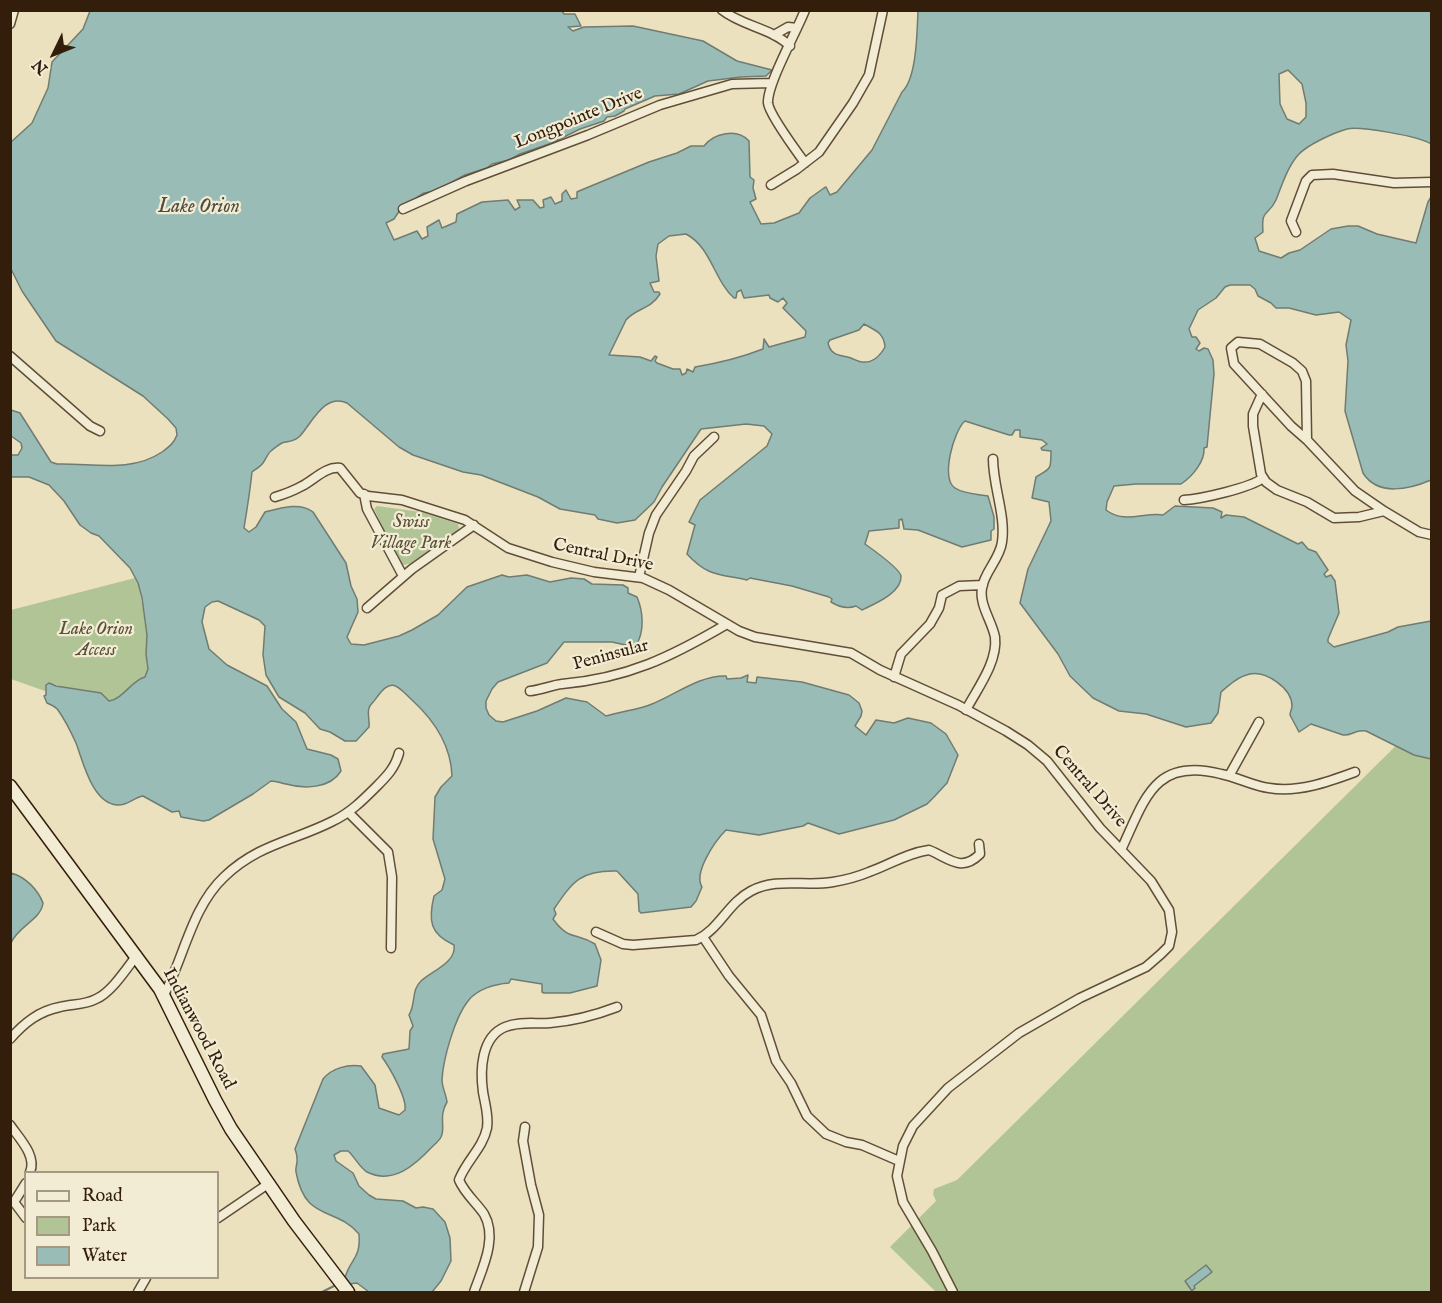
<!DOCTYPE html>
<html>
<head>
<meta charset="utf-8">
<style>
  body { margin:0 }
  #map { position:relative; width:1442px; height:1303px; overflow:hidden; background:#ebe1be; font-family:"IM FELL English",serif }
  canvas { display:block }
  .frame { position:absolute; inset:0; border:12px solid #331d0b; pointer-events:none }
  .legend { position:absolute; left:24px; top:1171px; width:195px; height:108px; box-sizing:border-box; background:#f2ecd5; border:2px solid #a69984; margin:0; padding:8px 10px; list-style:none; font-size:18px; color:#331d0b }
  .legend li { display:flex; align-items:center; gap:12px; height:30px }
  .legend b { width:30px; border:2px solid #a69984 }
  .north { position:absolute; left:24px; top:24px; width:60px; height:60px; -webkit-text-stroke:4px #f2ecd5; paint-order:stroke; rotate:227deg; font-size:16px; font-weight:700; line-height:24px; text-align:center; color:#331d0b }
  .north::after { content:''; display:block; margin:auto; width:21px; height:27px; background:#331d0b; clip-path:polygon(50% 0,100% 100%,50% 72%,0 100%) }
</style>
</head>
<body>
<div id="map">
<canvas width="1442" height="1303"></canvas>
<div class="frame"></div>
<ul class="legend">
<li><b style="height:8px;background:#f2ecd5"></b>Road</li>
<li><b style="height:16px;background:#b1c496"></b>Park</li>
<li><b style="height:16px;background:#99bcb7"></b>Water</li>
</ul>
<div class="north">N</div>
</div>
<script>
const ctx = document.querySelector('canvas').getContext('2d');
ctx.lineJoin = 'round';
function paint(path, color) {
  ctx.fillStyle = color;
  ctx.fill(path, 'evenodd');
}
function strokePath(path, color, width, dash) {
  ctx.strokeStyle = color;
  ctx.lineWidth = width;
  ctx.lineCap = dash ? 'butt' : 'round';
  ctx.setLineDash(dash || []);
  ctx.stroke(path);
}
function label(font, color, halo, rows, align = 'center') {
  ctx.font = font + ' "IM FELL English",serif';
  ctx.lineWidth = 4.5;
  ctx.setLineDash([]);
  ctx.textBaseline = 'middle';
  ctx.strokeStyle = halo;
  ctx.fillStyle = color;
  for (const [text, x, y, turn = 0] of rows) {
    ctx.save();
    ctx.translate(x, y);
    ctx.rotate((+turn || 0) * Math.PI / 180);
    ctx.textAlign = isNaN(turn) ? turn : align;
    if (halo) ctx.strokeText(text, 0, 0);
    ctx.fillText(text, 0, 0);
    ctx.restore();
  }
}
paint(new Path2D(`
  M377 506 421 512 458 524 459 528 456 533 449 536 411 563 404 565C389 554 383 525 374 509Z
  M135 578C142 588 152 663 147 674 143 682 122 693 115 700L111 701 105 698 49 683 45 691 11 679V610Z
  M1431 711V1292H936L890 1247 936 1201 933 1194 934 1189 957 1180Z`), '#b1c496');
const water = new Path2D(`
  M90 11H562L564 14H575L581 26 568 27 573 31 584 27 633 26 703 41 737 61 772 70 766 76 741 77 708 81 679 94 655 96 625 109 624 111 615 116 607 117 604 121 580 129 552 143 520 154 509 160 492 164 487 168 465 175 436 191 424 193 402 207 394 219 386 223 394 240 417 231 422 239 428 236 427 227 439 220 442 228 456 222 457 214 482 202 508 200 515 210 520 207 517 200H533L540 208 544 207 543 200 551 197 555 204 562 201V194L566 190 571 199 577 198V192L579 191 649 162 677 153 691 146H704C714 133 737 128 749 141L750 177 754 180 753 188 756 199 750 202 761 224 774 223 799 213 810 198 824 188 826 187 830 195 837 192 872 150 902 92C917 78 917 31 918 11H1431V144C1419 136 1359 126 1347 129 1333 133 1307 145 1298 155 1287 168 1282 185 1276 200 1268 217 1261 208 1263 232L1255 238 1259 251 1281 258 1289 253 1300 250 1331 229 1348 226H1358L1377 234 1416 243 1428 202 1431 197V480C1410 489 1378 497 1363 473L1345 411 1348 361 1346 345 1351 320 1339 312 1316 315 1289 308H1276L1271 303 1258 296 1255 289 1250 285H1230L1225 287 1216 298 1198 310 1189 329 1192 337H1196L1200 343 1196 349 1199 351 1204 348 1208 349 1213 360 1214 374 1207 447 1204 448C1205 461 1193 476 1181 484H1136L1114 486 1107 502 1106 510C1124 524 1144 512 1163 515L1175 506 1213 508 1222 512 1221 518 1226 515 1244 517 1298 544 1302 542 1308 549 1316 552 1328 570 1324 574 1326 577 1331 575 1335 581 1339 613 1328 639V642L1334 647 1388 632 1398 627 1431 621V759L1414 755 1366 731C1355 729 1352 736 1343 735L1311 724 1299 732 1290 715C1290 712 1292 709 1292 706 1292 688 1266 671 1250 674 1239 676 1229 685 1221 692L1218 713 1211 723 1186 727 1146 714 1119 711 1093 698 1070 676 1058 654 1020 603 1028 569 1051 521 1049 502 1032 498 1036 477C1051 468 1051 470 1051 451L1042 450 1041 448 1047 444 1042 440 1020 437V430H1015L1012 435H1009L965 421C954 430 940 479 955 488 964 494 978 494 988 496L994 517V529L991 531V540L962 547 918 530 904 529 902 519 899 520V528L869 531 865 544C872 549 900 569 901 576 902 593 874 604 862 610L856 606C848 609 839 607 831 602L832 599 829 597 792 586 750 578 747 580C720 574 708 577 687 554L695 525 689 522 700 500 767 446 772 434 764 426 746 424 701 429 662 487 654 502 635 520 617 523 598 519 595 515 560 509 538 497 481 475 463 472 413 455 399 447 347 403C324 393 312 423 300 436 294 442 289 441 282 443 280 444 273 449 271 451 268 453 266 459 263 463 260 467 256 469 252 472 250 491 247 510 244 528L249 532 256 527 265 512C281 508 300 502 313 512L346 563 351 586 357 599 358 612 347 637 351 644 364 645 399 636 412 630 438 615 467 587 502 575 509 577 527 575 550 582 571 578 584 579 592 584 623 585 628 588V593L637 597C643 611 645 632 636 645L630 646 612 642H564L547 663 498 682 492 689 486 701V708L489 715 496 721 503 722 537 711 566 698 587 702 606 716C621 711 638 710 652 704 675 695 700 675 726 676L727 679 741 678 748 675 747 682 756 683 757 677 802 682 849 695 859 703 862 711 861 716 855 726 866 735 876 720 894 723 908 718 931 723 946 734 958 755 947 783 934 797 927 804 894 820 839 834 808 823 803 826 759 835 726 830C715 841 693 873 702 887L696 901 691 907 641 913 639 911 638 894 617 871C581 870 573 881 554 909L556 914 553 919C569 941 575 932 595 944L601 960 597 986 570 993H544L542 992V984L511 979 509 983C495 984 477 989 468 1001 455 1017 443 1059 442 1080 442 1087 446 1094 447 1102 438 1117 446 1127 441 1137 439 1141 435 1144 432 1147 415 1165 393 1185 367 1172 359 1167 355 1157 348 1151H341L334 1155 336 1161 353 1173 359 1186 369 1195 376 1199 403 1201 416 1208 423 1207 433 1209 445 1222 450 1238 451 1261 441 1281 432 1292H369L357 1283 349 1284 345 1278C350 1258 361 1260 359 1234 335 1206 305 1222 296 1172 295 1167 298 1163 297 1158 297 1155 296 1152 295 1149L323 1079C332 1068 348 1064 361 1066L375 1085 379 1108 399 1115 405 1110C407 1098 390 1068 382 1057L383 1054 409 1049 410 1031 413 1026 409 1015C416 1004 411 990 421 981 432 971 457 962 454 945 430 934 428 921 434 896L442 890 445 879 433 839 435 797 441 787 452 776C451 745 435 721 412 700 398 687 392 676 377 697 375 701 370 704 369 708 367 714 370 721 369 727L356 741H345L330 732 320 729 305 713 279 697 266 675 263 655 265 626 259 620 218 601 212 602 205 607 202 622 209 649 227 665 267 686 282 709 296 722 307 749 331 755 338 759 341 771C330 789 304 789 286 784 280 783 277 781 271 781L253 794 209 820 203 821 181 817 179 811 172 812 143 796C133 798 127 806 117 805 92 803 83 761 76 743 71 732 65 720 58 710 55 706 51 705 47 703L44 696 46 695V685L49 683 56 686 101 693 109 701C123 699 132 680 145 677L148 669 146 654 147 635 142 598 138 583 130 568 99 536 91 533 80 525 64 501 49 485 29 477H11V455H18L22 448 21 443 11 436V410L20 413 51 462 57 464C93 463 131 473 162 452 169 447 174 443 177 435L176 428 168 419 143 396 56 341 22 291 11 269V142L32 123 48 88 52 62 83 29ZM1288 70 1302 84 1306 103V117L1299 124 1287 119 1280 104 1279 74ZM686 234C711 247 714 280 734 298H736L737 292 741 290 744 298 769 295 770 298 778 302 783 298 787 303 783 308 806 331 805 337 769 347 764 339 763 349C740 358 719 363 695 367L693 372 687 369 686 373 682 375 680 369H673L657 363 655 361 657 357 655 356 651 361 640 357 609 355 626 320C636 308 650 310 660 294L659 292H654L650 283 659 281 656 256 658 244 669 236ZM864 324C874 330 884 332 885 347 881 354 874 362 865 362 860 363 856 360 851 358 840 355 831 356 828 343L830 340 859 330Z
  M11 873C26 877 38 890 43 903 41 920 18 926 11 943Z
  M1206 1265 1212 1272 1194 1286 1195 1288 1192 1291 1185 1281Z`);
paint(water, '#99bcb7');
strokePath(water, '#707c72', 1.5);
strokePath(new Path2D(`
  M322 1292 338 1284`), '#707c72', 2);
const street = new Path2D(`
  M722 10C742 26 771 28 790 46
  M805 10C797 31 767 84 768 103 769 114 797 152 805 163
  M10 24 14 10
  M774 35 788 27 797 28
  M771 185 797 169 819 152 853 103 869 75 883 10
  M403 209 466 181 588 135 660 105 732 84 772 83
  M1296 232 1291 221 1306 181 1312 175 1333 174 1394 183 1432 182
  M10 356 90 426 100 431
  M1262 394 1253 414V426L1261 474 1266 482 1277 490 1307 502 1334 518 1359 517 1384 511 1419 532 1432 535
  M1307 440 1291 426 1234 364 1231 348 1238 342 1260 344 1293 363 1302 371 1306 381 1307 440 1355 491 1384 511
  M364 494 367 509 403 576
  M275 497C285 494 293 491 302 486 314 480 326 466 340 468L360 493 368 496 402 500 465 520 508 548 552 562 594 572 643 578 669 590 739 631 755 637 851 653 880 670 958 705 1006 731 1028 745 1047 761 1100 828 1151 881 1169 910 1172 932 1169 946 1161 954 1146 967 1080 998 1019 1033 948 1088 913 1126 903 1146 897 1176 903 1202 932 1251 953 1292
  M1184 500C1201 499 1250 488 1263 478
  M639 577 649 533 656 515 686 471 694 456 714 437
  M367 608 412 569 474 525
  M894 677 901 654 930 624 939 608 942 595 959 586 983 585
  M530 691C541 690 552 685 562 684 628 678 671 657 727 624
  M966 710C977 689 998 662 995 637 992 621 979 605 982 588 984 572 1000 559 1002 542 1006 516 993 486 993 459
  M1229 776 1259 722
  M348 812 388 852 392 877 391 948
  M1121 850C1145 799 1154 757 1221 774 1237 777 1253 786 1269 788 1298 793 1328 782 1355 772
  M596 932 623 944 633 945 696 940C719 930 728 903 751 891 777 877 805 887 833 882 845 880 857 877 869 872 889 865 907 853 929 850 949 858 961 873 980 854L979 844
  M703 937 729 976 761 1015 776 1061 791 1083 807 1116 826 1134 846 1142 862 1145 899 1161
  M164 995C184 957 192 907 224 877 258 844 294 841 333 821 350 813 363 800 376 787 387 776 395 768 399 753
  M10 1039C24 1023 39 1011 60 1007 72 1004 85 1005 96 999 111 993 127 968 137 955
  M10 1125C19 1138 37 1156 30 1172
  M26 1183 14 1202 26 1218
  M218 1218 268 1184
  M138 1292 146 1278
  M474 1292C482 1269 498 1238 484 1214 476 1202 465 1194 459 1180 466 1161 483 1148 487 1128 489 1116 485 1104 483 1092 480 1070 481 1037 505 1027 519 1021 535 1024 550 1023 573 1021 596 1015 617 1007
  M524 1292 538 1247 539 1215 531 1185 523 1141 525 1127`);
const secondary = new Path2D(`
  M10 786 160 989 215 1100 231 1129 294 1221 348 1292`);
strokePath(street, '#614e38', 11);
strokePath(secondary, '#331d0b', 15);
strokePath(street, '#f2ecd5', 8);
strokePath(secondary, '#f2ecd5', 12);
label('18px', '#331d0b', '#f2ecd5', [
  ["Longpointe Drive",579,119,-22],
  ["Central Drive",603,556,12],
  ["Peninsular",611,656,-15],
  ["Central Drive",1089,787,49],
  ["Indianwood Road",198,1029,62]
]);
label('italic 18px', '#594f35', '#f2ecd5', [
  ["Swiss",411,523],
  ["Village Park",411,544],
  ["Lake Orion",96,630],
  ["Access",96,651]
]);
label('italic 20px', '#524d3f', '#f2ecd5', [
  ["Lake Orion",199,208]
]);
</script>
</body>
</html>
